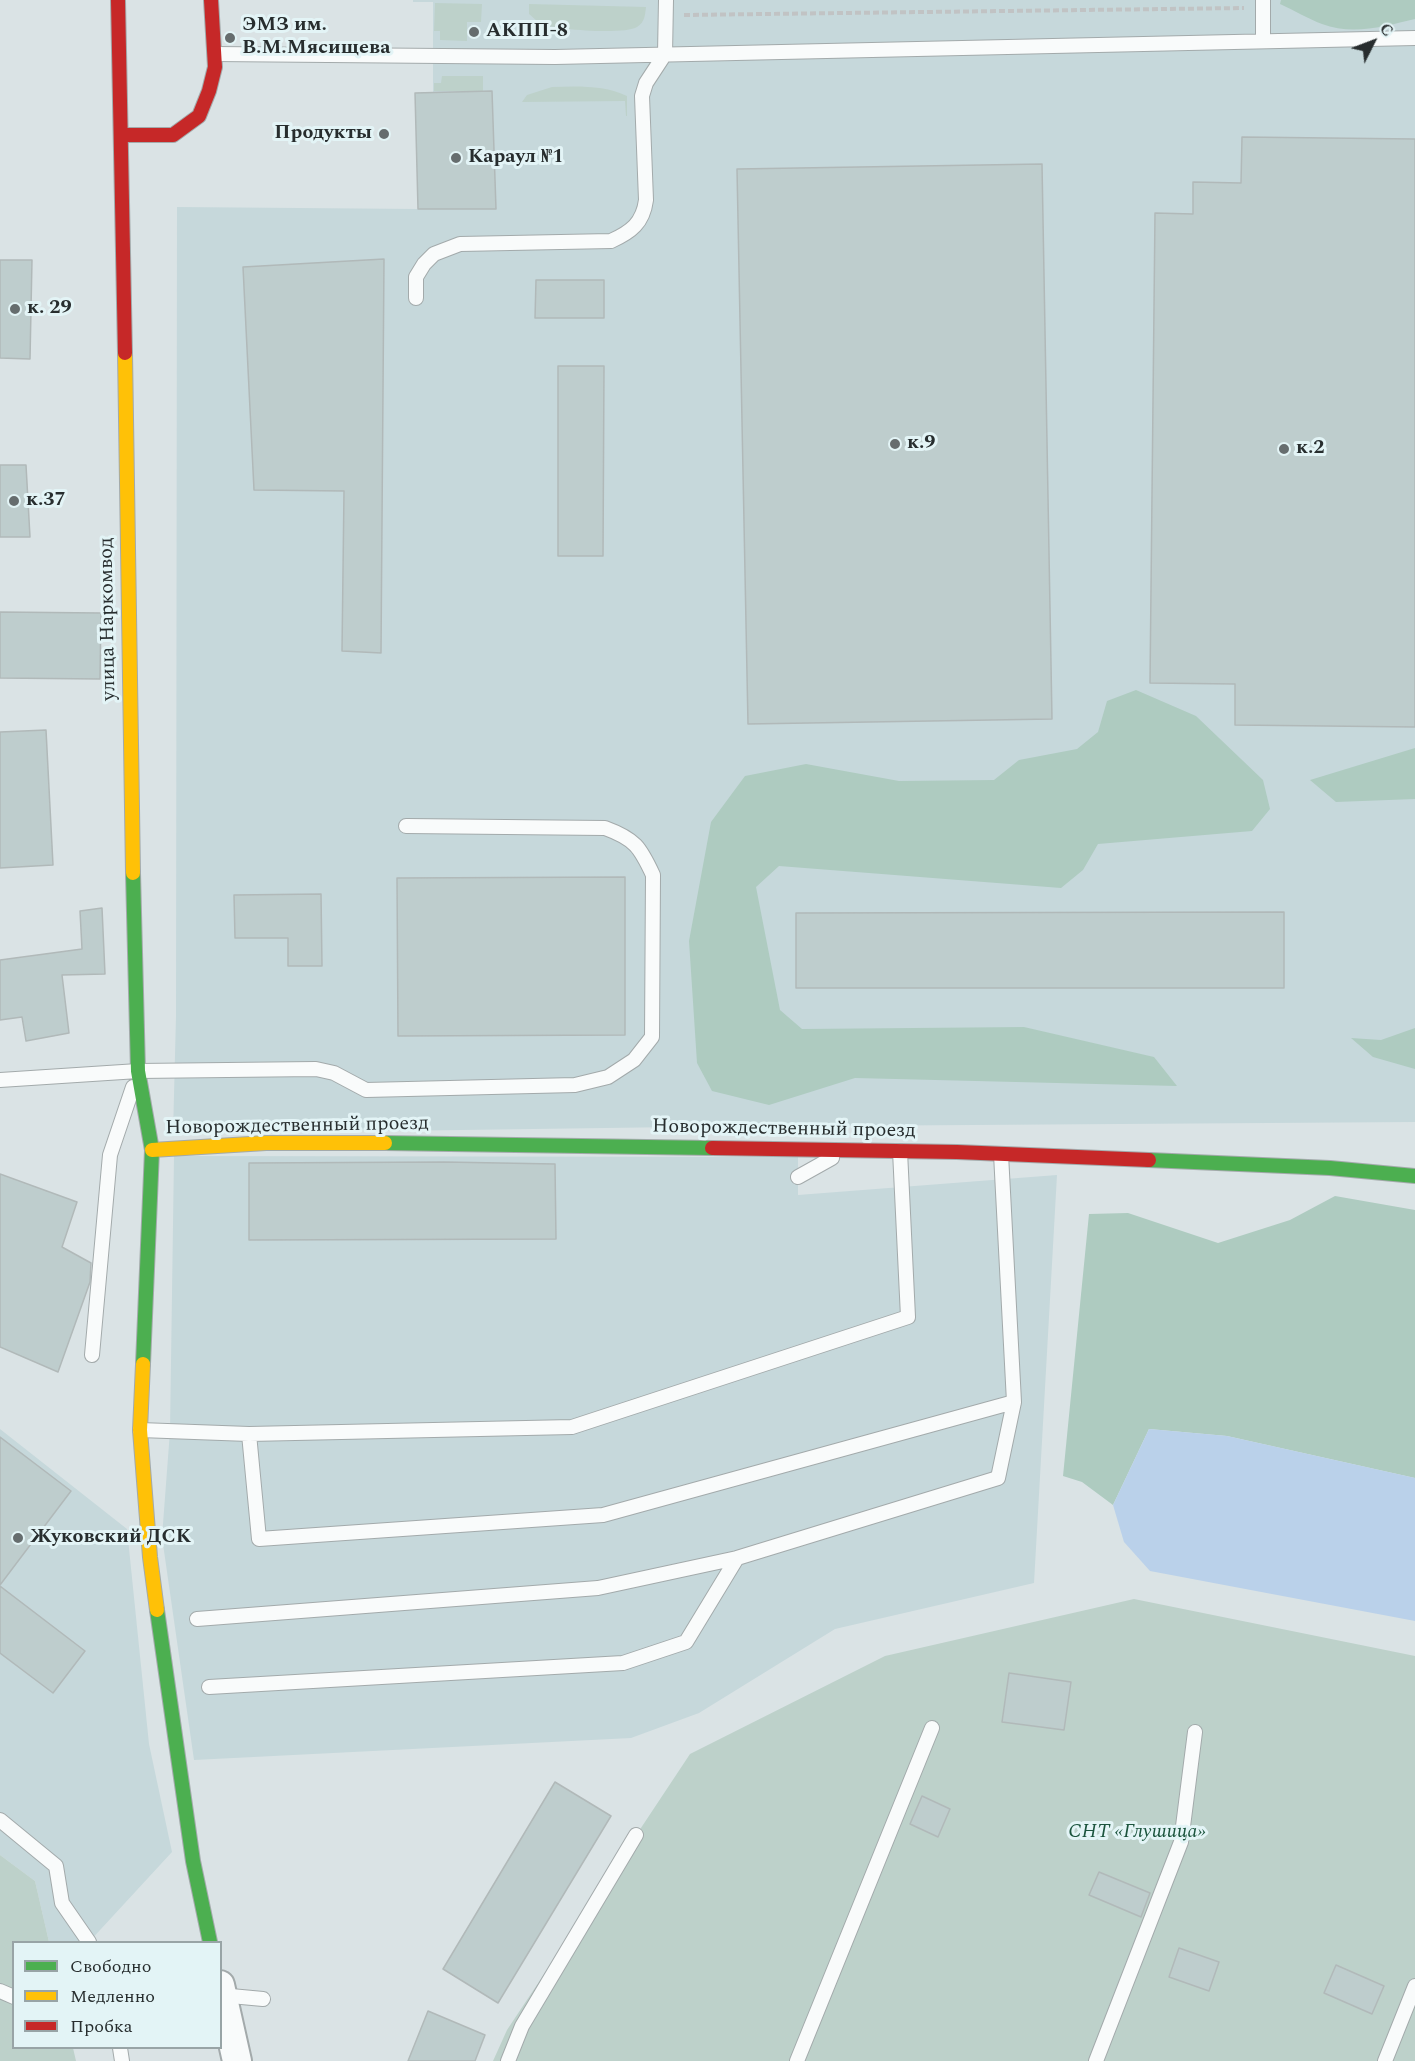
<!DOCTYPE html>
<html>
<head>
<meta charset="utf-8">
<style>
  body { margin:0 }
  #map { position:relative; width:1415px; height:2061px; overflow:hidden; background:#dae3e5; font-family:Spectral,serif }
  canvas { display:block }
  .legend { position:absolute; left:12px; top:1941px; width:210px; height:108px; box-sizing:border-box; background:#e3f4f6; border:2px solid #98a4a6; margin:0; padding:8px 10px; list-style:none; font-size:18px; color:#272d2e }
  .legend li { display:flex; align-items:center; gap:12px; height:30px }
  .legend b { width:30px; border:2px solid #98a4a6 }
  .north { position:absolute; left:1343px; top:12px; width:60px; height:60px; -webkit-text-stroke:4px #e3f4f6; paint-order:stroke; rotate:48deg; font-size:16px; font-weight:700; line-height:24px; text-align:center; color:#272d2e }
  .north::after { content:''; display:block; margin:auto; width:21px; height:27px; background:#272d2e; clip-path:polygon(50% 0,100% 100%,50% 72%,0 100%) }
</style>
</head>
<body>
<div id="map">
<canvas width="1415" height="2061"></canvas>
<ul class="legend">
<li><b style="height:8px;background:#4caf50"></b>Свободно</li>
<li><b style="height:8px;background:#ffc107"></b>Медленно</li>
<li><b style="height:8px;background:#c62828"></b>Пробка</li>
</ul>
<div class="north">С</div>
</div>
<script>
const ctx = document.querySelector('canvas').getContext('2d');
ctx.lineJoin = 'round';
function paint(path, color) {
  ctx.fillStyle = color;
  ctx.fill(path, 'evenodd');
}
function strokePath(path, color, width, dash) {
  ctx.strokeStyle = color;
  ctx.lineWidth = width;
  ctx.lineCap = dash ? 'butt' : 'round';
  ctx.setLineDash(dash || []);
  ctx.stroke(path);
}
function label(font, color, halo, rows, align = 'center') {
  ctx.font = font + ' Spectral,serif';
  ctx.lineWidth = 6;
  ctx.setLineDash([]);
  ctx.textBaseline = 'middle';
  ctx.strokeStyle = halo;
  ctx.fillStyle = color;
  for (const [text, x, y, turn = 0] of rows) {
    ctx.save();
    ctx.translate(x, y);
    ctx.rotate((+turn || 0) * Math.PI / 180);
    ctx.textAlign = isNaN(turn) ? turn : align;
    if (halo) ctx.strokeText(text, 0, 0);
    ctx.fillText(text, 0, 0);
    ctx.restore();
  }
}
paint(new Path2D(`
  M413 0H1415V1122L677 1127 173 1134 176 1016 177 207 418 209 415 93 433 92V2H413Z
  M174 1156 798 1157V1195L1057 1175 1034 1583 835 1629 699 1713 631 1738 194 1760 162 1537 170 1431Z
  M0 1429 127 1529 149 1744 172 1852 89 1942H49L35 1881 0 1855Z`), '#c6d8db');
paint(new Path2D(`
  M435 3 482 4 481 22H467V41L440 40V31H434Z
  M529 4 646 7C645 15 645 22 637 27 625 35 552 30 540 23 536 21 532 16 529 14Z
  M442 76H483V91H434V83H441Z
  M552 87C576 86 605 85 627 96V116H626L625 101 522 102 527 95Z
  M1134 1599 1415 1656V2061H493L507 2030 690 1754 885 1656Z
  M0 1855 35 1881 49 1942H14V2048H73L76 2061H0Z`), '#bdd1ca');
paint(new Path2D(`
  M1281 0H1415V19C1385 26 1353 36 1322 24 1308 19 1294 10 1280 4Z
  M1136 690 1196 716 1263 780 1270 809 1252 831 1098 844 1083 870 1061 888 779 866 756 887 780 1010 802 1029 1024 1027 1154 1057 1177 1086 855 1078 769 1105 712 1091 697 1063 689 941 711 822 745 776 806 764 899 781 994 780 1019 760 1077 749 1098 732 1107 701Z
  M1415 748V799L1336 802 1310 780Z
  M1415 1028V1069L1373 1057 1351 1038 1381 1040Z
  M1335 1196 1415 1210V1478L1227 1436 1149 1429 1113 1505 1082 1482 1063 1476 1089 1214 1128 1213 1218 1243 1290 1220Z`), '#aecbc0');
paint(new Path2D(`
  M1149 1429 1227 1436 1415 1478V1621L1150 1571 1124 1542 1113 1505Z`), '#bad1ea');
const building = new Path2D(`
  M492 91 496 209H418L415 93Z
  M1242 137 1415 139V727L1235 725V684L1150 683 1155 213 1193 214V182L1241 183Z
  M1042 164 1052 719 748 724 737 169Z
  M384 259 381 653 342 651 344 491 254 490 243 267Z
  M0 260H32L30 359 0 358Z
  M536 280H604V318H535Z
  M558 366H604L603 556H558Z
  M0 465H26L30 537H0Z
  M0 612 101 613 100 679 0 678Z
  M46 730 53 865 0 868V732Z
  M625 877V1035L398 1036 397 878Z
  M321 894 322 966H288V938H235L234 895Z
  M102 908 105 974 62 975 69 1033 26 1041 22 1017 0 1020V960L82 949 80 911Z
  M1284 912V988H796V913Z
  M445 1162 555 1164 556 1239 249 1240V1163Z
  M0 1174 77 1202 62 1247 91 1263 90 1282 58 1372 0 1347Z
  M0 1437 71 1491 0 1585Z
  M0 1586 85 1651 53 1693 0 1653Z
  M1009 1673 1071 1682 1064 1730 1002 1722Z
  M555 1782 611 1816 498 2003 443 1969Z
  M922 1796 950 1809 938 1837 910 1824Z
  M1099 1872 1150 1893 1141 1917 1089 1895Z
  M1179 1948 1219 1962 1209 1991 1169 1977Z
  M1336 1965 1384 1986 1372 2014 1324 1993Z
  M428 2011 485 2035 475 2061H408Z`);
paint(building, '#becdcd');
strokePath(building, '#b1b9b9', 1.5);
const lane = new Path2D(`
  M1263 0V41
  M215 54 555 57 1415 38
  M416 298V277L424 264 434 254 460 244 611 241C631 232 643 223 646 200L642 96 646 83 665 54 666 0
  M0 1080 138 1071 316 1069 334 1073 366 1090 575 1085 608 1077 634 1060 652 1037 653 875C640 847 635 839 605 828L406 826
  M798 1177 832 1158
  M92 1355 110 1155 133 1087
  M140 1430 249 1434 572 1427 908 1317 900 1151
  M249 1434 259 1539 603 1515 1014 1402 1001 1154
  M197 1619 598 1588 737 1558
  M209 1687 623 1663 686 1642 737 1558 998 1478 1014 1402
  M0 1820 56 1866 62 1903 89 1942
  M0 1991 14 1997
  M220 1995 263 1999
  M120 2048 122 2061
  M508 2061 522 2026 636 1835
  M797 2061 932 1728
  M1096 2061 1181 1842 1195 1732
  M1385 2061 1415 1986`);
const street = new Path2D(`
  M220 1985 237 2061`);
const fast = new Path2D(`
  M133 873 138 1071 152 1150 143 1364
  M385 1143 712 1148
  M1149 1160 1330 1168 1415 1176
  M157 1610 193 1861 210 1942`);
const slow = new Path2D(`
  M125 353 133 873
  M152 1150 266 1143H385
  M143 1364 140 1430 150 1557 157 1610`);
const jam = new Path2D(`
  M118 0 125 353
  M122 135H173L199 116 209 91 215 67 211 0
  M712 1148 957 1152 1149 1160`);
strokePath(lane, '#a3aaab', 16);
strokePath(street, '#a3aaab', 32);
strokePath(fast, '#a3aaab', 16);
strokePath(slow, '#a3aaab', 16);
strokePath(jam, '#a3aaab', 16);
strokePath(new Path2D(`
  M684 15 1244 8`), '#c1c3c4', 4, [6, 3]);
strokePath(lane, '#f9fbfb', 14);
strokePath(street, '#f9fbfb', 28);
strokePath(fast, '#4caf50', 14);
strokePath(slow, '#ffc107', 14);
strokePath(jam, '#c62828', 14);
for (const [x, y, r, color] of [
  [474,32,6,"#666d6e"],
  [230,38,6,"#666d6e"],
  [384,134,6,"#666d6e"],
  [456,158,6,"#666d6e"],
  [15,309,6,"#666d6e"],
  [895,444,6,"#666d6e"],
  [1284,449,6,"#666d6e"],
  [14,501,6,"#666d6e"],
  [18,1538,6,"#666d6e"]
]) {
  const dot = new Path2D();
  dot.arc(x, y, r, 0, 2 * Math.PI);
  ctx.fillStyle = color;
  ctx.fill(dot);
  strokePath(dot, '#e3f4f6', 2);
}
label('bold 20px', '#272d2e', '#e3f4f6', [
  ["ЭМЗ им.",242,26],
  ["В.М.Мясищева",242,49],
  ["АКПП-8",486,32],
  ["Продукты",372,134,"right"],
  ["Караул №1",468,158],
  ["к. 29",27,309],
  ["к.9",907,444],
  ["к.2",1296,449],
  ["к.37",26,501],
  ["Жуковский ДСК",30,1538]
], 'left');
label('20px', '#272d2e', '#e3f4f6', [
  ["улица Наркомвод",109,619,-91],
  ["Новорождественный проезд",297,1127,-1],
  ["Новорождественный проезд",784,1130,1]
]);
label('italic 20px', '#1b543d', '#e3f4f6', [
  ["СНТ «Глушица»",1137,1833]
]);
</script>
</body>
</html>
